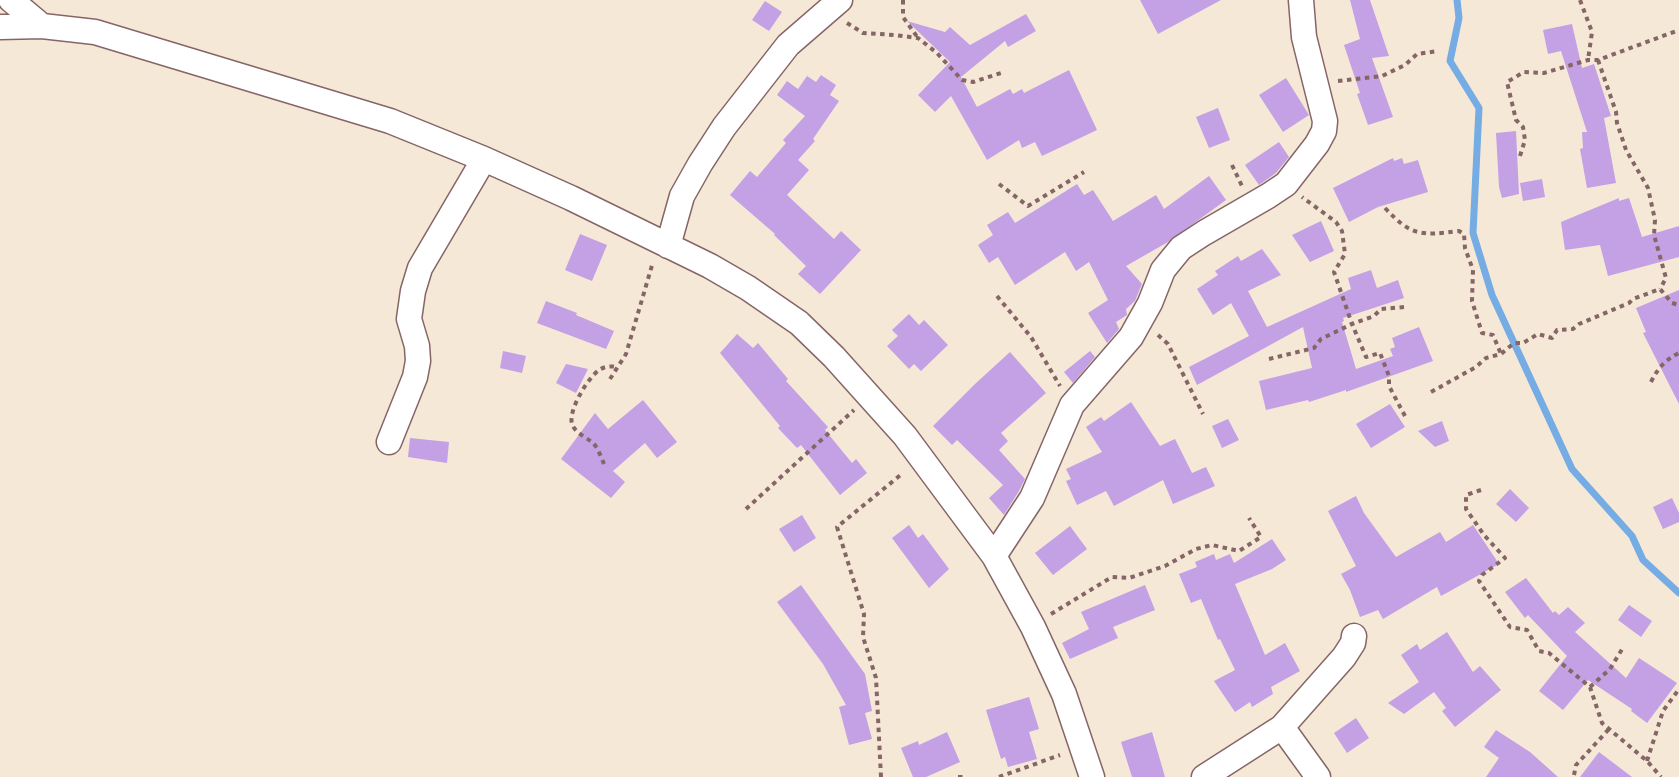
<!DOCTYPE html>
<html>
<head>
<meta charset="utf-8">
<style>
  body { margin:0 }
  canvas { display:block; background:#f5e8d7 }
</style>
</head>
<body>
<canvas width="1679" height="777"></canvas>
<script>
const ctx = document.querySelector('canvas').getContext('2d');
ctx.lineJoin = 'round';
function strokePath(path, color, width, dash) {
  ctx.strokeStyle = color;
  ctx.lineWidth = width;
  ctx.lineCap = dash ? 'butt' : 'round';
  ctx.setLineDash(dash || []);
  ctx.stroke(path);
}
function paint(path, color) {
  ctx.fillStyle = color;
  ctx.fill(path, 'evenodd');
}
strokePath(new Path2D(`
  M1457 0 1459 18 1450 61 1479 108 1473 233 1492 295 1572 469 1632 536 1643 560 1679 593`), '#74ace3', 7);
paint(new Path2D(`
  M1140 0H1221L1158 34Z
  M1350 0H1370L1389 56 1372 58 1393 117 1368 125 1357 94 1360 93 1344 45 1360 39Z
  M765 1 782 12 769 31 752 20Z
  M1026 14 1036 31 1008 47 1005 41 961 77 977 107 1010 89 1013 94 1022 89 1024 93 1069 70 1097 130 1042 156 1035 142 1022 148 1019 140 987 160 951 96 935 112 918 95 950 62 907 21 945 32 950 27 970 45Z
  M1572 24 1582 68 1594 64 1611 116 1604 118 1616 183 1587 188 1580 149 1583 148 1582 132H1587L1561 51 1548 54 1543 30Z
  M821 75 836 85 830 95 839 101 813 139 815 141 798 160 809 170 787 195 834 239 841 231 861 250 820 294 798 274 806 266 774 235 775 234 730 195 750 171 757 177 786 143 783 140 805 116 777 95 787 81 798 89 807 76 816 82Z
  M1286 78 1309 115 1283 132 1259 95Z
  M1218 108 1230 140 1209 148 1196 117Z
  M1516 131 1519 194 1502 198 1499 187 1496 133Z
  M1279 142 1289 157 1276 173 1259 185 1245 165Z
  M1393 158 1394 161 1402 158 1404 164 1418 160 1428 192 1378 207 1349 222 1333 188Z
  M1209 176 1226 200 1168 242 1126 266 1142 284 1135 301 1126 309 1127 315 1116 322 1119 329 1107 343 1088 313 1108 300 1089 262 1076 271 1065 252 1015 285 998 257 989 263 978 245 993 235 987 225 1008 212 1015 223 1077 184 1084 195 1093 190 1113 221 1156 195 1164 209Z
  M1542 179 1545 197 1523 201 1520 183Z
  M1619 198V201L1629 198 1642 237 1679 226V257L1608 276 1600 245 1565 250 1561 222Z
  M1321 221 1334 251 1310 262 1292 235Z
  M580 234 607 245 592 281 565 270Z
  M1262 249 1281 275 1248 291 1267 327 1351 289 1348 278 1371 270 1377 288 1398 280 1404 298 1343 318 1344 321 1342 322 1356 369 1393 356 1390 349 1395 347 1392 338 1419 327 1433 361 1346 392V390L1309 402 1308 400 1266 410 1259 381 1312 368 1303 327 1197 385 1189 367 1249 336 1231 303 1213 315 1197 289 1218 275 1215 271 1238 256 1241 261Z
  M1679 290V404L1643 333 1646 332 1636 308Z
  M546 301 577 313 576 315 614 331 606 349 537 323Z
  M909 314 919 325 924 320 948 345 921 371 914 364 909 369 887 346 898 336 892 330Z
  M737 334 753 348 758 343 788 379 786 381 828 427 825 430 852 463 856 459 867 473 840 495 801 445 797 448 778 428 780 426 720 353Z
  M503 351 526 356 522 373 500 368Z
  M1090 351 1095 357 1073 383 1064 372Z
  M1010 352 1046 393 1001 433 1008 441 999 450 1025 479 1019 491 1004 515 989 498 1003 485 957 440 952 445 933 426 975 384Z
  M566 364 588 369 576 393 556 383Z
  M643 400 677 442 657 458 645 443 613 471 625 482 611 498 561 459 595 413 608 429Z
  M1131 402 1160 446 1175 439 1192 473 1206 467 1215 486 1173 504 1163 480 1114 506 1106 491 1077 505 1066 481 1071 479 1066 469 1102 452 1086 427 1101 417 1104 421Z
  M1390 404 1405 427 1371 448 1356 424Z
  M1228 419 1239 440 1222 448 1212 426Z
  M1442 421 1449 441 1435 447 1418 431Z
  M410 438 449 442 447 463 408 457Z
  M1510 489 1529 508 1516 522 1496 504Z
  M1356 496 1364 513 1396 557 1440 532 1446 542 1473 525 1499 564 1441 596 1437 587 1383 619 1378 610 1360 617 1350 590 1341 574 1356 566 1328 511Z
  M1672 498 1679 513V522L1663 529 1653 507Z
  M802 515 816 538 794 552 779 529Z
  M909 525 918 538 923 534 949 569 929 588 892 538Z
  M1070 526 1087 549 1053 575 1035 553Z
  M1272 539 1286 560 1272 569 1235 584 1265 655 1285 643 1300 671 1271 687 1273 694 1252 707 1250 702 1235 712 1214 681 1235 670 1220 639 1218 640 1201 599 1191 603 1179 574 1197 567 1195 562 1214 554 1216 560 1230 554 1234 563Z
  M1526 578 1553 613 1555 611 1559 615 1568 607 1585 623 1575 632 1626 678 1639 658 1677 683 1647 723 1631 711 1632 709 1588 680 1563 710 1539 691 1567 656 1528 615 1525 618 1505 592Z
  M801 585 865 674 872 711 865 713 872 739 849 745 839 707 846 705 823 664 777 602Z
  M1145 585 1155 610 1113 627 1118 638 1070 659 1062 643 1089 629 1081 612Z
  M1629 605 1652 621 1641 637 1618 620Z
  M1447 632 1473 672 1480 666 1501 690 1455 727 1442 711 1446 708 1434 692 1404 714 1388 703 1419 682 1401 655 1417 644 1420 650Z
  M1029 697 1039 729 1029 732 1037 759 1008 767 1005 757 1001 759 986 710Z
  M1356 718 1369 738 1347 753 1334 733Z
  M1496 730 1530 752 1558 777H1486L1499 758 1484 747Z
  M947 732 960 762 926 777H913L901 748 918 741 919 745Z
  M1152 732 1165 777H1132L1121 742Z
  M1599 752 1632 777H1580Z`), '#c4a0e5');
const minor = new Path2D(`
  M11 0 42 26
  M0 27 42 26 95 32 390 121 484 159 571 198 710 266 748 288 799 323 834 357 905 436 994 556 1033 627 1064 694 1092 777
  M668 246 682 196 700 164 724 127 788 45 840 0
  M389 442 415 377 418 361 417 346 409 319 413 291 420 268 484 159
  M994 556 1032 498 1072 405 1131 337 1150 303 1163 270 1181 248 1204 233 1268 196 1286 184 1317 144 1324 131 1325 121 1304 37 1301 0
  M1282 727 1318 777
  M1204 777 1282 727 1344 657 1353 643 1354 636`);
strokePath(minor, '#866567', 27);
strokePath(new Path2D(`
  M903 0V17L918 38
  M1580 0 1592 32 1588 60
  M847 23 863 33 895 35 918 38 937 53 962 80 973 82 1001 73
  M1598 60 1616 112 1617 123 1626 150 1648 188 1655 220 1654 235 1666 278 1660 289
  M1338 81 1382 76 1405 65 1417 54 1438 51
  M1520 156 1525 140 1523 127 1516 120 1507 82 1524 72 1544 73 1588 60H1598L1679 30
  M1232 165 1242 186
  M999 184 1028 206 1084 172
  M1385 208C1411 236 1421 236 1459 231L1464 234 1465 248 1473 270 1472 301 1482 333 1493 335 1501 354
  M997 296 1031 337 1060 386
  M1158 335 1168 344 1203 414
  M1269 359 1314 348 1321 339 1352 324 1334 272 1345 254 1342 231 1336 222 1302 197
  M610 379 626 354 653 262
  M1651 382C1658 368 1665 360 1679 353
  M1431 392 1476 367 1486 358 1501 354 1514 343H1523L1538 334 1552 338 1557 330 1573 329 1579 324 1629 303 1633 299 1660 289 1672 303 1679 305
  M1405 416 1389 386V376L1380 353 1366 357 1352 324 1374 316 1381 309 1405 307
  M604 464C601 457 598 448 593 443 586 437 575 433 572 424 568 410 588 378 599 370 605 366 611 366 617 367
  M1481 490 1466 495V509L1484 535 1505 558 1482 575 1479 581 1510 627 1527 630 1539 651 1549 653 1590 687 1602 723 1647 761 1661 777
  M746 509 854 410
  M1051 614 1112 577 1129 578 1165 566 1196 549 1212 545 1239 551 1261 537 1249 518
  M1590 687 1610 669 1624 646
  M1647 761 1663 711 1679 689
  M1574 775 1576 765 1609 729
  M881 777 876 678 863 637 864 614 837 527 903 473
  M958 777H963
  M999 777 1060 755`), '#866567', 4, [4.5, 4.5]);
strokePath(minor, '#fff', 24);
</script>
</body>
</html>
